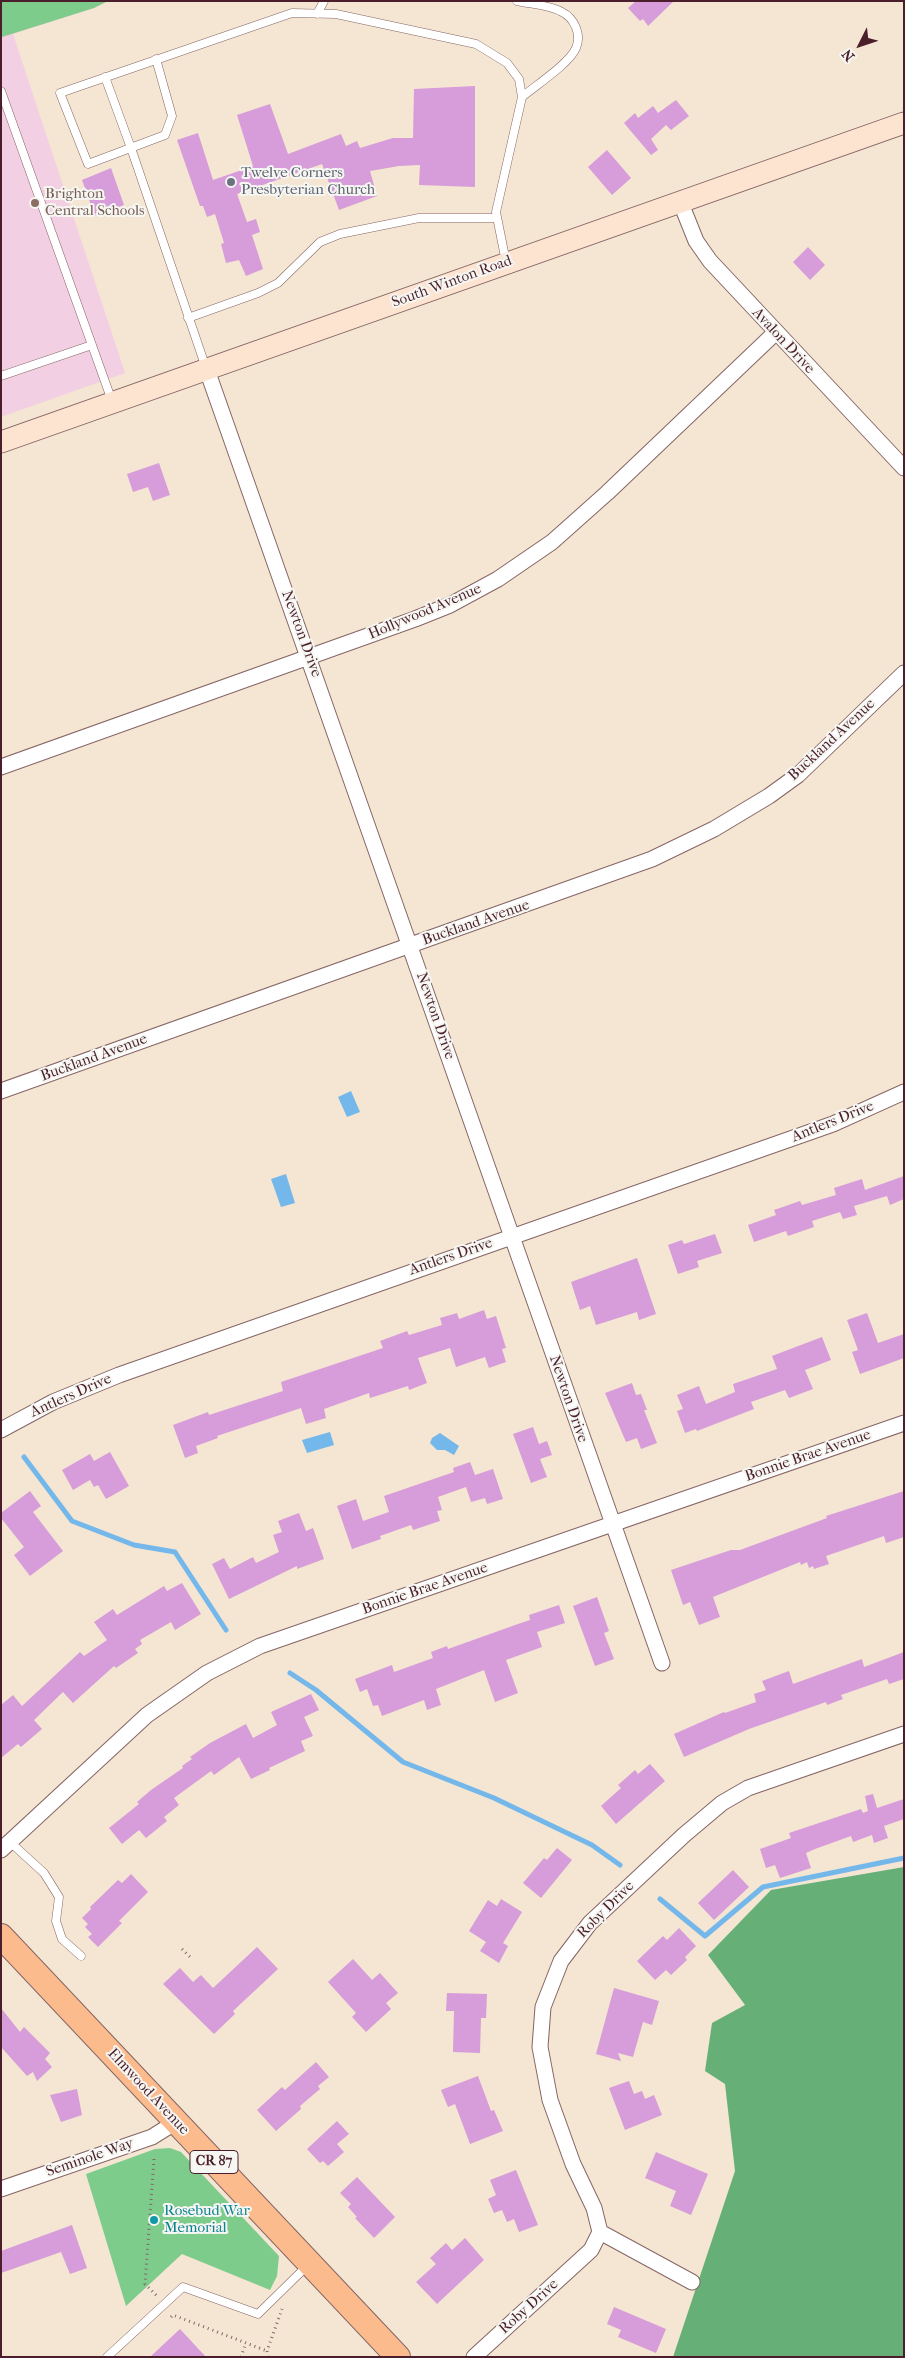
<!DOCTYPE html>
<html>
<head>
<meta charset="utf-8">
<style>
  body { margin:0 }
  #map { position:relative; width:905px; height:2358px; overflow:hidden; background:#f4e6d2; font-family:"IM FELL French Canon",serif }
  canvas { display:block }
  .frame { position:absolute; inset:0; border:2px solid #4a1f2b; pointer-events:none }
  .north { position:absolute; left:835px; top:20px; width:50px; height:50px; -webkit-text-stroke:4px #f6f6f2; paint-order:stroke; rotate:229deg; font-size:14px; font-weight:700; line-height:20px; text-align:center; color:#4a1f2b }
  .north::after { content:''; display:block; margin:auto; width:18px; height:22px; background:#4a1f2b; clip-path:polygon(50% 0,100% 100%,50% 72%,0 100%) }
</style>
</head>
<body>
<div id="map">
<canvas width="905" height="2358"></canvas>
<div class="frame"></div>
<div class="north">N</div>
</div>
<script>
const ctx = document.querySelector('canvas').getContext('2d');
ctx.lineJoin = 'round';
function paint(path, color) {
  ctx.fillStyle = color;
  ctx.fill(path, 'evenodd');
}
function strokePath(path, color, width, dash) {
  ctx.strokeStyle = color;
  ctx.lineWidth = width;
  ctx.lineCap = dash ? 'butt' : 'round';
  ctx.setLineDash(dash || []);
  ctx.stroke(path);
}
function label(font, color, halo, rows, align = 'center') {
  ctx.font = font + ' "IM FELL French Canon",serif';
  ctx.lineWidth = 4;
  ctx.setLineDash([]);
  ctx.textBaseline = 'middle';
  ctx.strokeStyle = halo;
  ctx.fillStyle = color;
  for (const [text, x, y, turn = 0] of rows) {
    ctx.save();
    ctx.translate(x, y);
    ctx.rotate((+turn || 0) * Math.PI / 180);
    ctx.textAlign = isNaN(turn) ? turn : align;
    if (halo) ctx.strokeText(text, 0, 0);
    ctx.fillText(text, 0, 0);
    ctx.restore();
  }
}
paint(new Path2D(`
  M1 1H108L94 8 13 34 125 373 1 417Z`), '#f2cfe2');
paint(new Path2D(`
  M1 1H108L94 8 2 37Z
  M170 2148 181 2152 279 2256 277 2276 270 2290 182 2254 126 2306 86 2174 155 2149Z`), '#7dcc8c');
paint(new Path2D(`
  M904 1867V2357H673L735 2171 725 2084 705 2071 712 2023 745 2005 708 1955 771 1890Z`), '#66b078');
paint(new Path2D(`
  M351 1091 360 1112 347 1117 338 1097Z
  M286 1174 295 1203 281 1207 271 1179Z
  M330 1432 334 1445 307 1453 302 1440Z
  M440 1433 459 1446 454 1455 445 1450H437L430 1443 432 1438Z`), '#74b7ea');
strokePath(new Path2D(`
  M24 1457 72 1521 134 1545 175 1552 226 1630
  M290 1673 316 1690 403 1762 494 1798 592 1845 620 1865
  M660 1899 705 1936 763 1887 904 1858`), '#74b7ea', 5);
paint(new Path2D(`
  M636 1H674L648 26 643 19 640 21 628 8Z
  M475 86V187L419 185 420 165 399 166 370 171 377 196 339 210 322 164 237 194 247 222 256 219 260 232 252 235 263 269 246 276 239 260 226 263 221 244 224 243 215 214 207 217 203 206H200L177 140 198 133 213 180 253 166 237 115 270 104 288 154 341 134 346 146 357 141 360 148 393 138H413L414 89Z
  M676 100 689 116 671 130 666 125 651 139 658 150 651 155 624 123 635 113 638 118 653 106 658 113Z
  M607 150 631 178 612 195 588 167Z
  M111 168 124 205 95 216 82 180Z
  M808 247 825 265 810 280 793 262Z
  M159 463 170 495 153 501 148 487 133 492 127 474Z
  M904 1176V1199L890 1205 887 1196 854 1206 857 1215 843 1219 840 1212 812 1221 814 1227 788 1236 786 1231 754 1242 748 1225 776 1215 774 1210 800 1201 802 1205 836 1195 834 1188 862 1179 865 1190Z
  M715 1234 722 1253 697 1261 699 1267 678 1274 668 1245 682 1240 684 1244Z
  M637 1258 656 1314 639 1320 637 1312 596 1325 590 1306 580 1310 571 1282Z
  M484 1310 487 1319 496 1316 506 1348 502 1349 506 1362 489 1368 485 1357 456 1367 450 1348 418 1358 427 1383 409 1390 408 1386 370 1398 369 1393 324 1409 326 1418 306 1424 301 1408 217 1436 218 1438 196 1446 198 1453 185 1458 173 1425 208 1412 209 1415 283 1391 281 1382 383 1348 380 1341 407 1331 409 1335 442 1325 440 1318 457 1313 459 1319Z
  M867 1313 878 1343 904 1334V1358L860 1374 852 1352 858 1350 847 1320Z
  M822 1337 831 1360 805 1370 813 1389 789 1398 785 1390 751 1402 754 1409 697 1431 696 1429 685 1433 677 1411 683 1409 677 1395 699 1386 706 1404 735 1392 733 1384 777 1369 772 1356Z
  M632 1383 636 1395 641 1394 647 1410H644L657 1443 641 1449 637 1438 626 1442 605 1393Z
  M533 1427 539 1444 547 1441 552 1455 540 1459 547 1477 531 1483 513 1434Z
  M110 1452 129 1486 106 1499 98 1485 94 1487 90 1480 73 1490 62 1470 90 1454 94 1461Z
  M470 1462 475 1475 493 1469 503 1499 487 1504 485 1498 471 1502 466 1487 438 1497 442 1510 437 1511 440 1521 413 1530 411 1525 380 1536 381 1539 352 1549 337 1506 356 1499 363 1521 389 1512 384 1496 454 1472 453 1468Z
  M30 1491 41 1506 33 1512 63 1551 30 1576 14 1555 24 1547 1 1518V1513Z
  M904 1491V1537L886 1543 884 1536 826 1556 829 1564 814 1569 813 1566 809 1568 807 1562 801 1565 800 1562 713 1597 720 1617 699 1625 690 1602 683 1605 671 1570 731 1550H740L827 1518 826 1516Z
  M299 1513 306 1531 313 1528 324 1559 297 1569V1566L229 1599 212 1564 224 1558 230 1569 253 1557 256 1563 279 1552 273 1535 282 1532 278 1521Z
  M182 1583 201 1614 175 1630 171 1622 140 1640 142 1644 135 1649 138 1653 116 1668 114 1666 73 1703 63 1692 34 1720 42 1729 21 1747 18 1744 1 1758V1705L13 1695 22 1706 80 1652 84 1656 107 1640 94 1622 113 1609 117 1615 164 1586 167 1591Z
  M597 1597 609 1631 604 1633 614 1659 595 1666 573 1606Z
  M559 1605 565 1623 537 1632 542 1647 506 1660 518 1693 495 1702 484 1670 436 1689 441 1705 427 1710 424 1700 382 1716 378 1705 373 1706 367 1689 360 1692 355 1679 392 1665 394 1672 433 1658 431 1652 447 1646 448 1649 518 1624 530 1620 529 1615Z
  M904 1652V1679L889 1684 887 1679 841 1695 843 1699 827 1705 826 1702 749 1729 684 1757 674 1734 724 1712 725 1713 756 1702 754 1694 766 1690 762 1681 789 1671 793 1684 862 1659 864 1667Z
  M311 1694 319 1710 304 1717 313 1736 301 1741 305 1751 269 1768 270 1770 251 1779 239 1757 214 1775 211 1771 174 1798 179 1805 164 1817 167 1821 146 1838 139 1830 122 1844 109 1828 139 1804 137 1802 151 1790 183 1768 182 1766 192 1759 190 1757 210 1743 246 1724 253 1738 277 1725 271 1712Z
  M650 1764 665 1781 616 1824 601 1806 621 1788 618 1785 635 1770 638 1774Z
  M873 1794 877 1808 904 1799V1819L884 1826 888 1838 874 1843 872 1835 853 1842 851 1836 815 1849 806 1853 811 1868 780 1878 775 1865 766 1868 760 1849 791 1838 789 1833 861 1809 863 1813 868 1811 865 1796Z
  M557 1848 572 1860 541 1898 523 1883 544 1858 547 1860Z
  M733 1870 749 1887 714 1920 698 1903Z
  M131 1874 148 1892 119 1921 122 1923 98 1947 88 1937 92 1934 85 1927 88 1924 82 1918 91 1909 90 1907 118 1880 122 1883Z
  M501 1899 522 1912 503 1943 508 1946 499 1963 480 1951 486 1942 469 1931 488 1900 497 1906Z
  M679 1928 696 1946 685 1957 687 1960 671 1975 666 1970 655 1980 637 1961 663 1936 667 1940Z
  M257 1947 278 1969 233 2011 235 2014 214 2034 163 1984 180 1968 193 1982 201 1975 213 1988Z
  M353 1959 372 1980 380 1973 398 1993 386 2003 391 2009 366 2032 352 2017 356 2013 328 1982Z
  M614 1988 659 2001 652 2025 643 2022 633 2057 618 2053 621 2061 596 2054Z
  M447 1993 487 1994 486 2018H481L480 2053 453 2052 454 2011H446Z
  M1 2008 20 2032 24 2027 50 2053 45 2059 52 2067 37 2081 33 2072 27 2076 1 2047Z
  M316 2062 329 2077 318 2086 320 2089 300 2106 301 2109 276 2131 257 2110 282 2087 285 2090Z
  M478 2076 491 2111 494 2110 503 2131 470 2144 455 2104 448 2107 441 2090Z
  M629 2081 634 2094 642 2091 645 2099 654 2095 662 2115 625 2130 609 2088Z
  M77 2089 82 2115 61 2122 50 2095Z
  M337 2121 349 2134 337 2144 344 2152 328 2166 323 2161 320 2163 307 2149Z
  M656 2152 708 2174 691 2215 670 2206 676 2191 645 2178Z
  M516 2170 538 2225 519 2232 514 2219 507 2222 502 2210 494 2213 488 2199 496 2195 490 2180Z
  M357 2177 395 2217 374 2238 355 2218 357 2217 348 2207 351 2204 340 2193Z
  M72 2225 87 2268 70 2274 61 2252 1 2273V2251Z
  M465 2238 484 2260 437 2304 416 2282 436 2264 430 2258 446 2243 452 2250Z
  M614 2307 666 2329 656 2353 618 2337 621 2330 607 2324Z
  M180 2329 206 2357H150Z`), '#d79cda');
const service = new Path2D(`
  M517 1C530 4 550 5 562 12 574 18 582 34 576 48 570 63 535 86 522 97
  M317 14 324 1
  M156 59 172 116 165 135 88 164 60 93 292 13 336 14 476 44 507 63 519 79 522 97 496 212 506 262
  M105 77 131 148 206 368
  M1 91 112 401
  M188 318 258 293 278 283 320 242 340 234 419 218H497
  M1 376 92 345
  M10 1842 44 1873 59 1897 56 1921 62 1939 81 1956
  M107 2357 183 2287 258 2314 309 2264`);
const minor = new Path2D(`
  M680 201 696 241 710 261 904 468
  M207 370 662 1663
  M1 767 415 619 450 605 498 579 552 542 607 493 775 333
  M1 1091 652 859 714 829 769 796 798 775 904 673
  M1 1430 53 1402 119 1375 833 1124 904 1092
  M1 1850 147 1715 207 1673 260 1646 904 1423
  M1 2189 152 2137 176 2122
  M692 2282 600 2232 594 2208 573 2164 550 2100 540 2047 543 2007 561 1961 590 1923 684 1835 722 1803 748 1788 904 1734
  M474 2357 591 2250 600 2232`);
const secondary = new Path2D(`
  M1 442 904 123`);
const primary = new Path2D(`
  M1 1936 398 2357`);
strokePath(service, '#866565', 9);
strokePath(minor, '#866565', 17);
strokePath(secondary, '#866565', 23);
strokePath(primary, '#866565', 26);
strokePath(new Path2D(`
  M182 1949 190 1957
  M154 2159 145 2284 157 2296
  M171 2317 173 2315 267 2351
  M241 2357 246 2343
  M268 2357 267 2351 282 2309`), '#866565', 3, [1, 4]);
strokePath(service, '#fff', 8);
strokePath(minor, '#fff', 15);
strokePath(secondary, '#fde4d1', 21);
strokePath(primary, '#fbbb8d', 24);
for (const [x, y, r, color] of [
  [231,182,5,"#6b7280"],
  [35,203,5,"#8d6e63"],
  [154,2220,5,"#0f9aa8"]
]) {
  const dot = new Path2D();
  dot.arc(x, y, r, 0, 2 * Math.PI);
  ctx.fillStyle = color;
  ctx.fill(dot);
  strokePath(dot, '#f6f6f2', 2);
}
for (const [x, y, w] of [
  [214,2162,48]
]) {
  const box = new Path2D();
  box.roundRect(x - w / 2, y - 11.5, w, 23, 4);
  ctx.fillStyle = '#f6f6f2';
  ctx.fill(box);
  strokePath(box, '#4a1f2b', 1);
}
label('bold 14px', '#4a1f2b', null, [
  ["CR 87",214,2162]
]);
label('15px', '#5b616d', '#f6f6f2', [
  ["Twelve Corners",241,173],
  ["Presbyterian Church",241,190]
], 'left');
label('15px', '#785e54', '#f6f6f2', [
  ["Brighton",45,194],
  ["Central Schools",45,211]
], 'left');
label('15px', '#4a1f2b', '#f6f6f2', [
  ["South Winton Road",452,282,-20],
  ["Avalon Drive",783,341,47],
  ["Hollywood Avenue",425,612,-23],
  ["Newton Drive",301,634,70],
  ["Buckland Avenue",832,740,-43],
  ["Buckland Avenue",476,923,-19],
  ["Newton Drive",435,1016,71],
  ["Buckland Avenue",94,1058,-20],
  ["Antlers Drive",833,1122,-22],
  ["Antlers Drive",451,1257,-19],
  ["Antlers Drive",71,1396,-24],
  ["Newton Drive",568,1399,71],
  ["Bonnie Brae Avenue",808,1456,-19],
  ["Bonnie Brae Avenue",425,1589,-19],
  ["Roby Drive",606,1910,-45],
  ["Elmwood Avenue",148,2092,47],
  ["Seminole Way",90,2158,-19],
  ["Roby Drive",529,2307,-42]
]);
label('15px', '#0d838f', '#f6f6f2', [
  ["Rosebud War",164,2211],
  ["Memorial",164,2228]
], 'left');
</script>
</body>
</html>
